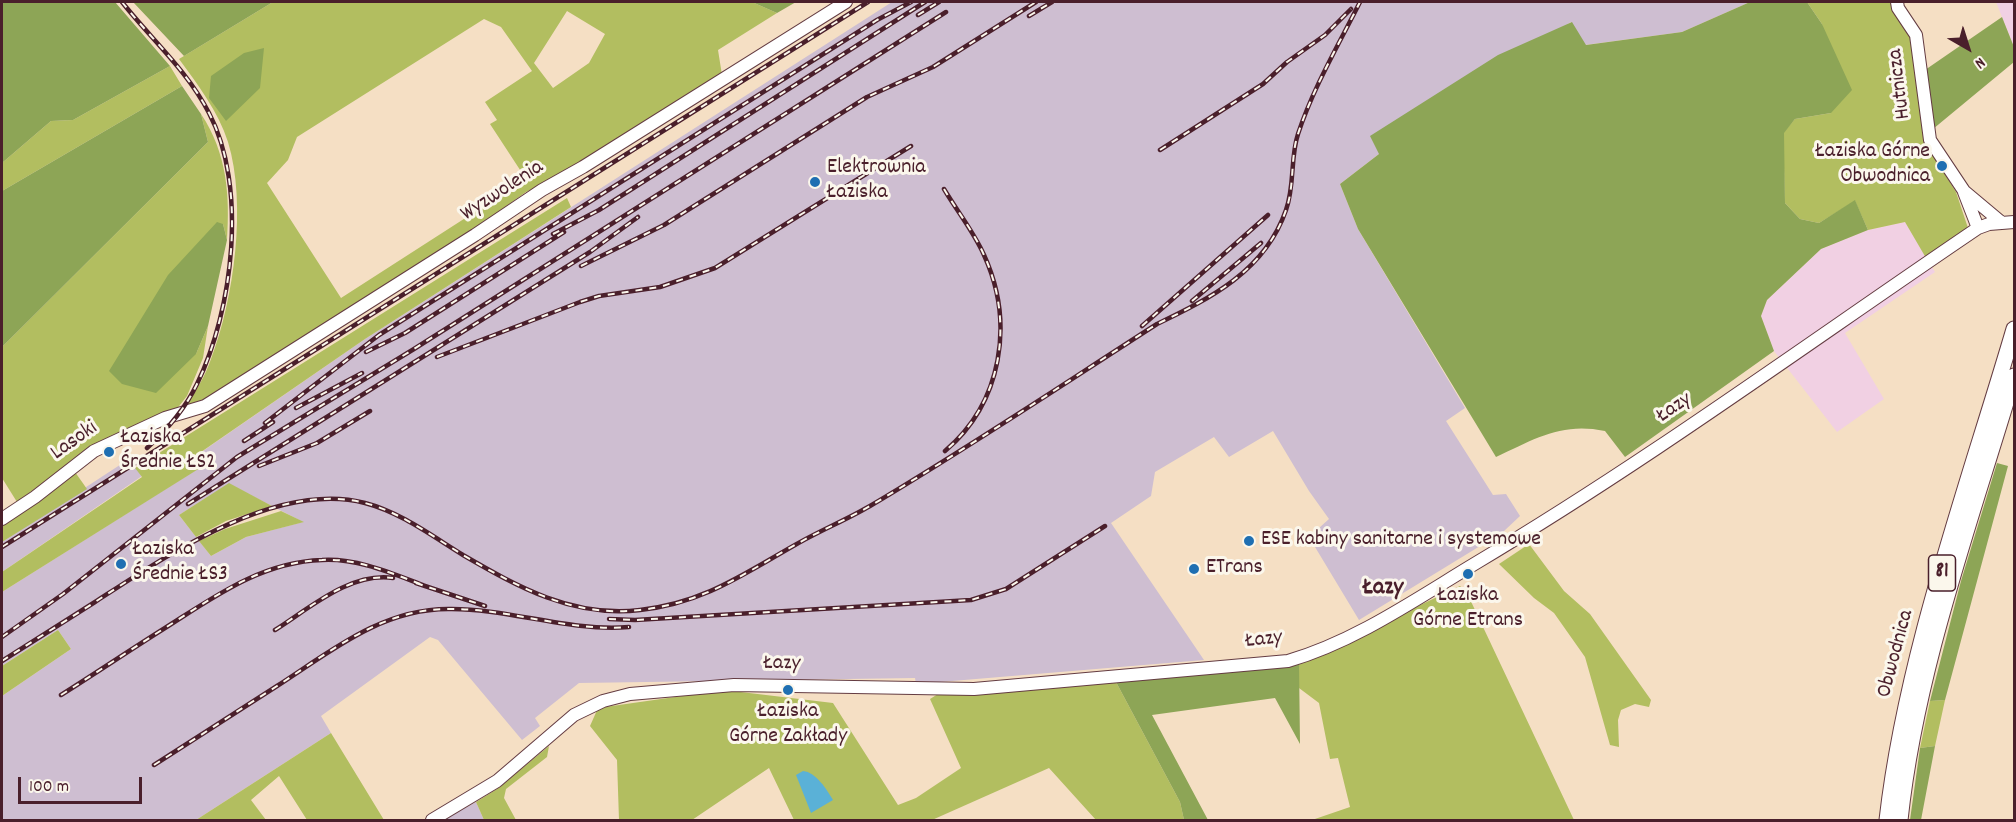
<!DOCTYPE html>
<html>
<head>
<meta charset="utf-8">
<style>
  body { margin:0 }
  #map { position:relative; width:2016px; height:822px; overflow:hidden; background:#f5dfc4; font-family:Dekko,sans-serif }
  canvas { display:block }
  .frame { position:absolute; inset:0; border:3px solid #4a1f2b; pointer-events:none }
  .north { position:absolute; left:1938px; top:18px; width:60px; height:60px; -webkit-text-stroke:4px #fbf7ec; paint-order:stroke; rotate:141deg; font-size:16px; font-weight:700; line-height:24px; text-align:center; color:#4a1f2b }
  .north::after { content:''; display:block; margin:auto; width:21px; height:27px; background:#4a1f2b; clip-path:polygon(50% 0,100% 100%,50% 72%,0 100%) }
  .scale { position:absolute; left:18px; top:777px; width:124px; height:27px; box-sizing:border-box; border:3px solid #4a1f2b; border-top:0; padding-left:8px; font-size:18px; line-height:21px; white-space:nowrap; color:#4a1f2b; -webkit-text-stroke:4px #fbf7ec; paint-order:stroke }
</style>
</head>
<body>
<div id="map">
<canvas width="2016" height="822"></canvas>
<div class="frame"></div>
<div class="north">N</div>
<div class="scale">100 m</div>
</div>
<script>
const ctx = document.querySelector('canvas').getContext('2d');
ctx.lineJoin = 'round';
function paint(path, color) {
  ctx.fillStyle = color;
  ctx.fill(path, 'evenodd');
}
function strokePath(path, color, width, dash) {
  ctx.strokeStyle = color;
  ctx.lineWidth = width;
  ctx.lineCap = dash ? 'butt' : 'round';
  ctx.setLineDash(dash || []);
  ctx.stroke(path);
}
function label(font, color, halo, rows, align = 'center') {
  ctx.font = font + ' Dekko,sans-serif';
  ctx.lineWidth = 6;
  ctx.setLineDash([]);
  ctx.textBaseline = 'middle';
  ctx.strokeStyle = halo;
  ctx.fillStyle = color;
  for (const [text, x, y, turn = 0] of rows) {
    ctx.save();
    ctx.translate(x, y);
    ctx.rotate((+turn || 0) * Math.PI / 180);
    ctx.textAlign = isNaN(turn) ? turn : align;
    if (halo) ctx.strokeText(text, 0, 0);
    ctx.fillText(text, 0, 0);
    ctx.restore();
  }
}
paint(new Path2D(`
  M1996 2H2014V47Z
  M1905 222 1935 272 1845 333 1884 399 1837 432 1774 351 1761 316 1767 300 1821 249 1868 230Z`), '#f1d0e3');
paint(new Path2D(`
  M892 2H1750L1682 32 1585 45 1571 22 1379 154 1340 184 1358 229 1465 408 1446 421 1493 495 1506 494 1520 516 1503 532 1359 620 1309 537 1329 519 1309 491 1273 431 1229 457 1214 437 1155 472 1151 496 1111 523 1204 660 916 684 915 678 579 683 535 718 540 726 522 740 438 640 430 637 321 716 331 733 196 820H2V696L71 649 58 630 2 666V592L199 468 187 462 365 339ZM229 484 303 522 246 537 211 556 179 515Z
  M129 459 142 476 2 572V542Z
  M476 802 484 820H443Z`), '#cebed1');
paint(new Path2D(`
  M273 2H752L777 13 718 50 722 75 581 165 526 192 455 243 194 407 185 408C195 392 205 377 211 359 234 299 247 204 228 142 218 111 198 85 179 59ZM567 11 605 34 589 63 553 88 534 63ZM484 19 501 27 532 71 485 102 497 120 490 124 526 179 341 298 267 183 288 160 297 137Z
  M1807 2H1892L1910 36 1925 142 1956 192 1968 228 1926 258 1905 222 1868 230 1855 201 1819 223 1800 219 1785 203 1783 133 1795 119 1831 113 1822 24Z
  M170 66 182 86 2 191V163L51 121 73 120Z
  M201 114C227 153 230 195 227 240L223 224 196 354 208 326 203 358 187 396 176 410 94 445 17 502 2 478V347L208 142Z
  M567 198 571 207 365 339 188 461 200 468 2 592V572L142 477 135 468Z
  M75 472 87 489 2 542V524Z
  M229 483 272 506 226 521 196 537 179 515Z
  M281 511 304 522 246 537 211 556 199 541 225 529Z
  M1529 544 1564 591 1590 614 1651 700 1649 707 1635 704 1621 710 1618 720 1619 747 1610 745 1585 657 1554 613 1534 598 1499 564Z
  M1460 586 1467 593 1574 820H1312L1350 807 1338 758 1330 759 1319 703 1299 688V663Z
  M58 630 71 649 2 696V666Z
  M1116 682 1180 802 1184 820H1096L1049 768 932 820H794L769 768 692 820H619L617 760 590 726 598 708 724 690 833 703 898 805 916 798 961 768 930 699 938 694Z
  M1945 700 1935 746 1920 748 1930 701Z
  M331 733 384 820H307L279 776 251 800 266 820H196Z
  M549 746 547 757 506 789 504 798 516 820H484L476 802 497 789Z`), '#b2be60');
paint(new Path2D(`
  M2 2H115L170 66 73 120 51 121 2 163Z
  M133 2H273L184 56Z
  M752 2H796L777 13Z
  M1750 2H1807L1822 24 1852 90 1831 113 1795 119 1784 133 1785 203 1800 219 1819 223 1855 200 1868 230 1821 249 1767 300 1761 316 1774 351 1625 457 1605 431C1561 422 1535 439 1496 457L1358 229 1340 184 1379 154 1370 136 1498 55 1572 22 1586 45 1682 32Z
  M2002 17 2014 47V62L1933 129 1925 70Z
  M264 48 260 88 226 121 209 98 211 76 244 53Z
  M182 86 201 114 208 142 2 347V191Z
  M217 222 223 224 227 240 208 326 196 354 156 393 122 384 109 371 168 275Z
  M1997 463 2008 466 1945 700 1930 701 1961 581Z
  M1299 663 1300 744 1275 698 1152 715 1208 820H1184L1180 802 1116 682Z
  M1935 746 1921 820H1910L1920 748Z`), '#8da556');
paint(new Path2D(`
  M803 771C816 772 827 790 833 800L811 813 796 775Z`), '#5ab1d7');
const minor = new Path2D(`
  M1897 2 1898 8 1916 35 1930 140 1964 191 2001 222
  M1964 192 1978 228
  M2 519 35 497 94 451 165 418 205 406 475 235 542 190 583 167 846 2
  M432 820 497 781 574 715 603 701 630 694 734 685 974 689 1288 661C1356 641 1416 599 1476 563 1649 460 1811 341 1978 228L1989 224 2014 222`);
const major = new Path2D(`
  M1887 820C1906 655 1967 489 2014 329
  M1900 820C1916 670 1971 521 2014 376`);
strokePath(minor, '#643c42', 14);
strokePath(major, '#643c42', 17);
strokePath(minor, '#fff', 12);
strokePath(major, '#fff', 15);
const rail = new Path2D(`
  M122 2C151 39 187 70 209 113 248 187 233 310 197 384 185 409 168 429 147 448
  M918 15 939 2
  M1029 16 1052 2
  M1160 150 1263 84 1287 62 1325 35 1351 9
  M944 189C957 211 974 232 984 255 1015 323 1002 403 945 451
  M553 234 599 210 925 2
  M581 266 664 225 867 97 933 67 1036 2
  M1192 301 1261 243
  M1142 326 1268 215
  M366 352 405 333 564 232
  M437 357 580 302 599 296 660 287 715 268 911 146
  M296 408 362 373
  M265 423 379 335 877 20 911 2
  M244 441 273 422
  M259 466 317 443 370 411
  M188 504 590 252 638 217
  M2 547 868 2
  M416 583 485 606
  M609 619 635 620 971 600 1006 589 1105 526
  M275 630C310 608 350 572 393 578
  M2 637 63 594 237 457 414 349 946 12
  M2 661C33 641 64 622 95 602 166 556 276 480 365 503 400 512 432 536 463 555 518 587 573 618 640 610 703 603 742 575 795 545 819 531 846 520 870 506 968 448 1062 385 1157 324 1211 298 1265 271 1286 210 1295 185 1290 158 1298 134 1313 88 1339 44 1360 2
  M61 695C96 673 130 650 165 628 214 597 261 562 322 560 357 558 391 573 423 585
  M154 765C195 739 236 712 277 686 330 652 381 609 448 609 509 608 567 632 629 627`);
strokePath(rail, '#4a1f2b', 4.5);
strokePath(rail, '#fbf7ec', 2, [7]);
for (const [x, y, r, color] of [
  [1942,166,6,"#1f6fb2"],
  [815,182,6,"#1f6fb2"],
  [109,452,6,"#1f6fb2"],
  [1249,541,6,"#1f6fb2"],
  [121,564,6,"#1f6fb2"],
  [1194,569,6,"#1f6fb2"],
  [1468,574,6,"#1f6fb2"],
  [788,690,6,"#1f6fb2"]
]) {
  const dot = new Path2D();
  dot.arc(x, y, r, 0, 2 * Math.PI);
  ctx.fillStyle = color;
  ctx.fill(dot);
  strokePath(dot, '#fbf7ec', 2);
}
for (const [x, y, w] of [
  [1942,573,27]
]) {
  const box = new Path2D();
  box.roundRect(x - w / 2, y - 18, w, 36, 4.5);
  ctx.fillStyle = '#fbf7ec';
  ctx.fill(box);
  strokePath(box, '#4a1f2b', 1.5);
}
label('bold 21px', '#4a1f2b', null, [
  ["81",1942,573]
]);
label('22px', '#4a1f2b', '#fbf7ec', [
  ["Hutnicza",1901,84,-97],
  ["Wyzwolenia",503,192,-33],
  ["Łazy",1675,409,-34],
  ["Lasoki",75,442,-35],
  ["Łazy",1264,641,-6],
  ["Obwodnica",1897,654,-75],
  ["Łazy",782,665,1]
]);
label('22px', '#4a1f2b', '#fbf7ec', [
  ["Łaziska Górne",1930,153,"right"],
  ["Obwodnica",1930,178,"right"],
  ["Elektrownia",827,169],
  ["Łaziska",827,194],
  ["Łaziska",121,439],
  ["Średnie ŁS2",121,464],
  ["ESE kabiny sanitarne i systemowe",1261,541],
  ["Łaziska",133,551],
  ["Średnie ŁS3",133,576],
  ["ETrans",1206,569],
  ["Łaziska",1468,597,"center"],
  ["Górne Etrans",1468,622,"center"],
  ["Łaziska",788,713,"center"],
  ["Górne Zakłady",788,738,"center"]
], 'left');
label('bold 24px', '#4a1f2b', '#fbf7ec', [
  ["Łazy",1383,590]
]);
</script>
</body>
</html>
